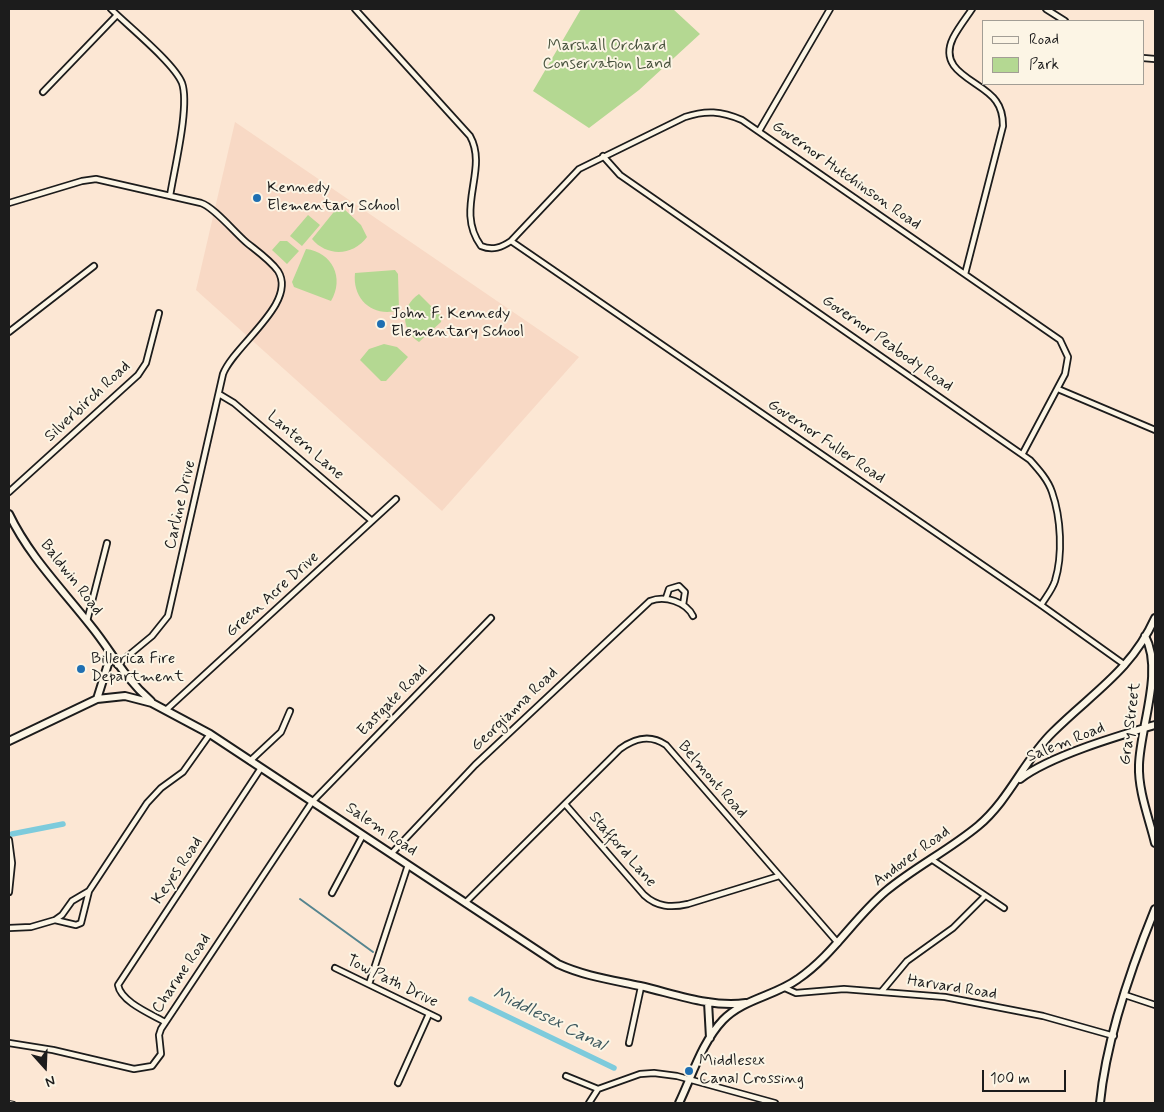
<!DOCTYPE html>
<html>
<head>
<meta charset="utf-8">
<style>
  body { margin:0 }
  #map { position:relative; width:1164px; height:1112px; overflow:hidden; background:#fce7d4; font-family:Mynerve,sans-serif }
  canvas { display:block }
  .frame { position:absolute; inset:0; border:10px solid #1c1c1c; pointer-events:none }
  .legend { position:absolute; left:982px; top:20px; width:162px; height:65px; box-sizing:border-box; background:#fcf5e5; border:1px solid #a29e95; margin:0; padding:6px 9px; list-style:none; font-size:15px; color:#1c1c1c }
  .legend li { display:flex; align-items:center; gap:10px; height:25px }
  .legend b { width:25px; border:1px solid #a29e95 }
  .north { position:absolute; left:20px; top:1042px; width:50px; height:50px; -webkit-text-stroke:4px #fcf5e5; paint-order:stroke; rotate:160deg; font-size:14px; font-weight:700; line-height:20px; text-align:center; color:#1c1c1c }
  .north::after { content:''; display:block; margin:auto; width:18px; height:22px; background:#1c1c1c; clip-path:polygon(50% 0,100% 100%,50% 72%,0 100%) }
  .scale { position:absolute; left:982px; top:1070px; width:84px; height:22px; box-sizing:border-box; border:2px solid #1c1c1c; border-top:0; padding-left:6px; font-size:15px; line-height:18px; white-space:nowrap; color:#1c1c1c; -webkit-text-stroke:4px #fcf5e5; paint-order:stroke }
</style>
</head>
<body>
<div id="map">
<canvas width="1164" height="1112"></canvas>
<div class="frame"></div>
<ul class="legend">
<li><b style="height:6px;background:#fcf5e5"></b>Road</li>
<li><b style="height:14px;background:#b4d892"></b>Park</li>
</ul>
<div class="north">N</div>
<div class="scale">100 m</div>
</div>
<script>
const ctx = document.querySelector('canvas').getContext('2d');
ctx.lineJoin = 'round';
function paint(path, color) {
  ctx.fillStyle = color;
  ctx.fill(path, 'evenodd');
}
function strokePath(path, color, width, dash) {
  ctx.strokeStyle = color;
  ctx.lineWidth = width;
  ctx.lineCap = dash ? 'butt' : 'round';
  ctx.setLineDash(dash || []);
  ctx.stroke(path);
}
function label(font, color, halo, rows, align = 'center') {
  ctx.font = font + ' Mynerve,sans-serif';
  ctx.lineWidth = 4;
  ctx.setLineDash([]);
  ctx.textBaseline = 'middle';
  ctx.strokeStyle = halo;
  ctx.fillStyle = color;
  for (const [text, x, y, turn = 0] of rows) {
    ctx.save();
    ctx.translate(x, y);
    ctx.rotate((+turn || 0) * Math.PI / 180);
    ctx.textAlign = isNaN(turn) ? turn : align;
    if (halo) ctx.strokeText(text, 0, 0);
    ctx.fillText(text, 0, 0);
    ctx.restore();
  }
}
paint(new Path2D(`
  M235 122 579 357 442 511 196 290Z`), '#f8d9c5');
paint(new Path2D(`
  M581 9H673L700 34 639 90 589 128 533 91Z
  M337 208H343L361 225 367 237C353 256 327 257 312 239Z
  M308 215 320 225 302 246 290 236Z
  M280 241H287L299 251 287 264 272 250Z
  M306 249C332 252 345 278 331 301L294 287 292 282Z
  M395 270 398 274 399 310C374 318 352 300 355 273Z
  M419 294 442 317 441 322 419 342C401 330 400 307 419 294Z
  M384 344 397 347 408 357 386 381H381L360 360 369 349Z`), '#b4d892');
strokePath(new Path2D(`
  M300 899 373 952`), '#56858f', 2);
strokePath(new Path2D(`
  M12 834 63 824
  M471 999 614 1068`), '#7dcbdc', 5.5);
const street = new Path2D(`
  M111 9C128 26 174 63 182 83 190 106 174 170 170 196
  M355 9 470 136C489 170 454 209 481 246 493 251 502 247 511 241L579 169 685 117C706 110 721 111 742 120L1060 340 1068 357 1065 374 1023 453
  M1046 9 1065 21
  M1143 58 1155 59
  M43 92 117 15
  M759 131 830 9
  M603 156 620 175 1030 460C1039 470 1048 480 1052 492 1061 518 1063 555 1055 581 1052 590 1046 597 1041 605
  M9 203 82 181 96 179 201 203C214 207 235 233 247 243 257 251 270 260 278 271 298 303 234 345 223 374L168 616 152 636 117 665
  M511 241 1041 605 1125 665
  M965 274 1003 126C1003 117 1002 109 996 101 983 81 936 73 953 38 958 28 966 18 972 9
  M9 332 94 266
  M1058 389 1155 430
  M219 394 234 403 372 521
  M9 492 138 375 146 363 159 313
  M666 598 669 589 679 586 685 592 683 605
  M87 621 107 543
  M166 710 396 499
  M250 761 281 732 290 711
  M565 804 644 895C657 907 671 908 688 904L779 876
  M9 840 12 863 9 892
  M391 854 475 765 650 601C665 595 686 602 693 616
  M931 859 1004 908
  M89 891 147 803 161 788 183 772 210 734
  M89 891 81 923 76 925 55 920 62 915 72 901Z
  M332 893 363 835
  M465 903 620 749C635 738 650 734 666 745L838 943
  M9 928 31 927 55 920
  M335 968 438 1018
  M369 984 408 865
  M785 988 796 993 844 989 945 997 1043 1016 1114 1036
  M882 991 907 961 953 928 985 896
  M1125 995 1155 1005
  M165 1022C151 1014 121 1002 118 985L261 768
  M9 1043 53 1050 134 1069 152 1066 161 1054 159 1035 161 1029 312 802 491 618
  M629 1043 641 987
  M566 1076 598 1089 640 1074 654 1073 677 1076 775 1103
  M398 1083 429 1014
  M589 1103 598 1089`);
const secondary = new Path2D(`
  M9 514C29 556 62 589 91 626 113 653 123 677 151 701
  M1145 636C1164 671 1140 727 1139 765 1138 791 1149 818 1155 843
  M97 699 108 664 112 658
  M9 741 97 699 125 696 152 703 210 734 558 964C584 976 612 980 640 986 675 994 711 1008 746 1003
  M1020 779C1050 756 1118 736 1155 725
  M708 1002 710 1038
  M679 1103C692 1076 702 1042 723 1020 743 999 775 996 798 979 833 955 854 918 886 891 915 867 949 850 978 826 1010 799 1024 760 1053 732 1092 693 1131 671 1155 618
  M1100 1103C1106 1040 1131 968 1155 909`);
strokePath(street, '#1c1c1c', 8);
strokePath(secondary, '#1c1c1c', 10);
strokePath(street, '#fcf5e5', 4.5);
strokePath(secondary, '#fcf5e5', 6);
const rail = new Path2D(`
  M9 1102 14 1103`);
strokePath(rail, '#1c1c1c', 4);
strokePath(rail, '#fcf5e5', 2, [5.5]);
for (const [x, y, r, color] of [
  [257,198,5,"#1f6fb2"],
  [381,324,5,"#1f6fb2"],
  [81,669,5,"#1f6fb2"],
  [689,1071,5,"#1f6fb2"]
]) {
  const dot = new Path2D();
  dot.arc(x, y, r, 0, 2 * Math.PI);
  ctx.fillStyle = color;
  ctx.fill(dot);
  strokePath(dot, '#fcf5e5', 2);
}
label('16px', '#4a543f', '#fcf5e5', [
  ["Marshall Orchard",607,47],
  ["Conservation Land",607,65]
]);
label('16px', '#1c1c1c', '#fcf5e5', [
  ["Governor Hutchinson Road",846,176,35],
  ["Governor Peabody Road",887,344,35],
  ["Silverbirch Road",88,402,-43],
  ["Governor Fuller Road",826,442,34],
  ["Lantern Lane",305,446,41],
  ["Carline Drive",181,505,-77],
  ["Baldwin Road",71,578,52],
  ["Green Acre Drive",273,595,-42],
  ["Eastgate Road",393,701,-46],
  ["Georgianna Road",515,710,-44],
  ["Gray Street",1131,724,-83],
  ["Salem Road",1066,743,-22],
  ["Belmont Road",712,780,49],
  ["Salem Road",381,830,34],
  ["Stafford Lane",622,850,49],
  ["Andover Road",912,857,-36],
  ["Keyes Road",178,871,-56],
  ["Charme Road",182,974,-56],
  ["Tow Path Drive",392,982,26],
  ["Harvard Road",952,988,9]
]);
label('16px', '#1c1c1c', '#fcf5e5', [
  ["Kennedy",267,189],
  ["Elementary School",267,207],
  ["John F. Kennedy",391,315],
  ["Elementary School",391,333],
  ["Billerica Fire",91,660],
  ["Department",91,678],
  ["Middlesex",699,1062],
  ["Canal Crossing",699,1080]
], 'left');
label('italic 18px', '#3e595f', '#fcf5e5', [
  ["Middlesex Canal",549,1020,26]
]);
</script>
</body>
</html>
